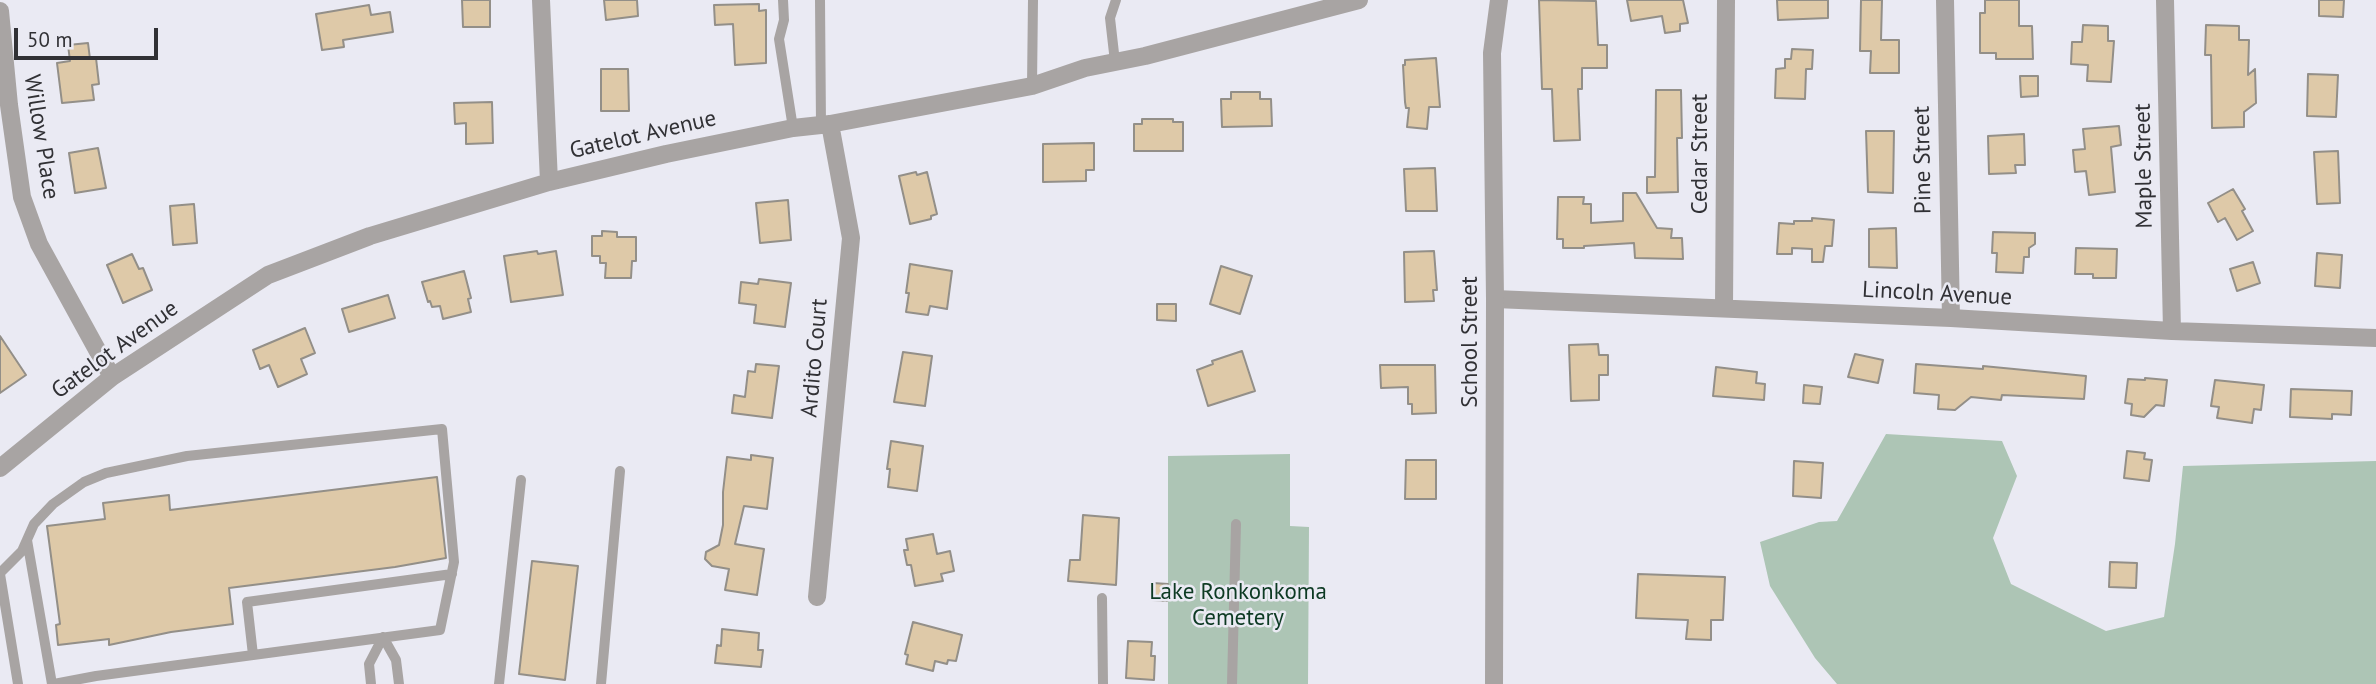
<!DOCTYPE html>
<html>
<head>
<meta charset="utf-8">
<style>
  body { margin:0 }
  #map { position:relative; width:2376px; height:684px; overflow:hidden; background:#eaeaf3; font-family:"PT Sans",sans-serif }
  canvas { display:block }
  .scale { position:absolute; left:14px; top:28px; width:144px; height:32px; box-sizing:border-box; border:4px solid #313135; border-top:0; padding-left:9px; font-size:21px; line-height:24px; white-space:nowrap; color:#313135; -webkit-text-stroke:5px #eaeaf3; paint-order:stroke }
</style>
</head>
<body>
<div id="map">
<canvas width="2376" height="684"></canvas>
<div class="scale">50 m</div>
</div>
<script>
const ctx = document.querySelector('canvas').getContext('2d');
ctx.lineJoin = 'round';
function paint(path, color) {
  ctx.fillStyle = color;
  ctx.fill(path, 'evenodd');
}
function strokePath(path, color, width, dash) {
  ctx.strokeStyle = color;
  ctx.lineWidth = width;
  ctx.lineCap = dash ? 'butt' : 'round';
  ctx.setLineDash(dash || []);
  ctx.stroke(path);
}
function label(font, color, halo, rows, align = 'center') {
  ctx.font = font + ' "PT Sans",sans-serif';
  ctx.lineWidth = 5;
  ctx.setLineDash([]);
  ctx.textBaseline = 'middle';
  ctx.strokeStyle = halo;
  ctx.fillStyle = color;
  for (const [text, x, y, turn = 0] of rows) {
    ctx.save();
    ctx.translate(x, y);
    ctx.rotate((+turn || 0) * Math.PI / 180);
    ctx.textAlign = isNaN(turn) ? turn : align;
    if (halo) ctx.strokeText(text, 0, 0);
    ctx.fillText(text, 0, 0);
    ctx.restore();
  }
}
paint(new Path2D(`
  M1886 434 2002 441 2017 476 1993 538 2011 584 2106 631 2164 617 2175 544 2183 466 2376 461V684H1837L1815 658 1770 586 1760 542 1819 522 1837 521Z
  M1290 454V526L1309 527 1308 684H1168V456Z`), '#adc5b5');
const building = new Path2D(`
  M462 0H490V27H463Z
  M604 0H637L638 16 606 20Z
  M1539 0 1596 1 1598 45H1607V68H1582V89H1578L1580 140 1554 141 1552 89H1542Z
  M1627 0H1683L1688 23 1680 24V31L1665 33 1662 16 1631 21Z
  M1777 0H1828V18L1778 20Z
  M1861 0H1882L1881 40H1899V73H1870L1871 51H1860Z
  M1985 0H2019V26H2032L2033 59H1996V53H1980V13H1985Z
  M2319 0H2344L2343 17 2319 16Z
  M759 4V11L766 10V63L735 65 733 24 715 25 714 5Z
  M369 5 371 15 390 12 393 32 343 40 344 47 322 50 316 14Z
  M2083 25 2108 26V41H2114L2111 82 2087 81 2088 65 2071 64 2072 42H2082Z
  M2206 25 2239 26V40H2249L2248 75 2255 69 2256 103 2244 112V127L2212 128 2211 55H2205Z
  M88 43 90 59 96 58 99 84 92 85 94 100 62 103 57 63 70 61 68 45Z
  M1792 49 1813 50 1812 69H1806L1805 99 1775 98 1776 69 1785 68V59H1791Z
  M1436 58 1440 107H1429L1427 129 1407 127 1409 108H1406L1405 102 1403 65H1405V60Z
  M601 69H628L629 111H601Z
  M2308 74 2338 75 2336 117 2307 116Z
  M2020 76H2038V96L2021 97Z
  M1656 90H1681L1682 138H1677L1678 192 1647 193V177H1655Z
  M1231 92H1260V99H1271L1272 126 1222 127 1221 99H1231Z
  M492 102 493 143 466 144V123L455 124 454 103Z
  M1142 119H1173V122H1183V151H1134V124H1142Z
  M2119 126 2121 145 2111 147 2115 192 2089 195 2086 171 2075 172 2073 150 2085 149 2083 129Z
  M1866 131H1894L1893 193 1868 192Z
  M2024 134 2025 165H2015L2016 173 1989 174 1988 136Z
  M1094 143V170H1086V181L1043 182V144Z
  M98 148 106 188 75 193 69 153Z
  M2338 151 2340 203 2317 204 2314 152Z
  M1435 168 1437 211H1406L1404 169Z
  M916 172 917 175 927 172 937 214 931 216V219L910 224 899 176Z
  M2233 189 2245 209 2242 211 2253 231 2237 240 2225 218 2218 222 2208 203Z
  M1623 193H1636L1657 228 1672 229 1671 238H1682L1683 259 1635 258 1634 243 1584 246V248H1563V239H1557L1558 197H1584L1583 204H1591V223L1623 221Z
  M788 200 791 240 760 243 756 203Z
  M194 204 197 243 173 245 170 206Z
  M1812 218 1834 220 1832 246H1825L1823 262H1812V249L1792 248V254H1777L1779 223 1794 224V221H1812Z
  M1896 228 1897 268 1869 267V229Z
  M602 231 617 232V237H636V261H632L631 278H605L606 263H600V256H592V236H602Z
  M1993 232 2035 233V244L2029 248V257H2024L2023 273 1996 272 1997 253H1992Z
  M2076 248 2117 249 2116 278H2093V274H2075Z
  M537 251 538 254 556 251 563 295 511 302 504 256Z
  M1434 251 1437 290H1433L1434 301 1405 302 1404 252Z
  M2317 253 2342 255 2340 288 2315 286Z
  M132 254 139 269 143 268 152 290 123 303 107 265Z
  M2253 262 2260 283 2237 291 2230 269Z
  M910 264 952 271 947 309 930 306 928 315 906 312 909 293H906Z
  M1221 266 1252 276 1240 314 1210 304Z
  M464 271 471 298 468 299 471 312 443 319 440 306 432 307 430 301 428 302 422 282Z
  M759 279 791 283 785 327 754 323 756 305 739 303 741 282 758 284Z
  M388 295 395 318 349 332 342 309Z
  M1157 304H1176V321L1157 320Z
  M305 328 315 353 301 359 307 374 278 387 269 365 260 369 253 350Z
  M0 336 26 375 0 393Z
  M1598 344 1599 355H1608V375H1599V400L1571 401 1569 345Z
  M1242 351 1255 391 1208 406 1197 370 1213 364 1212 361Z
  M903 352 932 356 925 406 894 402Z
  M1855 354 1883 360 1878 383 1848 377Z
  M756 364 779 366 772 418 732 413 734 395 745 397 748 371 755 372Z
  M1916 364 1983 369V366L2086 376 2084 399 2002 395 2001 400 1971 397 1955 410 1938 409 1939 395 1914 393Z
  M1380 365H1435L1436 413 1412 414V404H1408V387L1381 388Z
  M1716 367 1757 372 1756 383 1765 384 1764 400 1713 396Z
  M2145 378 2167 380 2164 406 2156 405 2144 417 2131 415 2132 404 2125 403 2128 379 2145 380Z
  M2215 380 2264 385 2261 410 2254 409 2252 423 2217 418 2219 407 2211 406Z
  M1804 385 1822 387 1820 404 1803 403Z
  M2291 389 2352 391 2351 415 2332 414V419L2290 417Z
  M891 441 923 446 917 491 888 487 890 469H887Z
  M2127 451 2145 453 2144 459 2152 460 2149 481 2124 478Z
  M751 455 773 458 767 509 744 506 735 544 764 549 757 595 725 590 729 569 712 566 705 559 706 552 719 545 723 525V492L727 457 751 460Z
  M1406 460H1436V499H1405Z
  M1794 461 1823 463 1821 498 1793 496Z
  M437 477 446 558 395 567 229 588 233 624 171 632 109 645V639L58 645 56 625 60 624 47 526 105 519 103 503 169 495 170 510Z
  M1083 515 1119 518 1116 585 1068 581 1070 560H1080Z
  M933 534 937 554 950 551 954 571 941 574 943 581 915 586 911 565H907L904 550H908L906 539Z
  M532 561 578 566 565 680 519 674Z
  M2110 562 2137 563 2136 588 2109 587Z
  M1638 574 1725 577 1723 620H1711V640L1686 639 1688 620 1636 618Z
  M1153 583 1168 584 1167 601 1152 600Z
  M913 622 962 635 956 661 948 660 947 664 935 661 933 671 906 664 908 655 905 654Z
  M722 629 759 633 758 650H763L761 667 715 663 717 645 721 646Z
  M1128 641 1152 642 1151 656H1155L1154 680 1126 678Z`);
paint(building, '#dec9a8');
strokePath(building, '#938f88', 2);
strokePath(new Path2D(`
  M783 0 784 20 779 39 793 128
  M820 0 821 126
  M1115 62 1110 18 1116 0
  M1032 86 1033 0
  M27 540 52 684
  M0 573 22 551 34 524 53 504 84 482 106 473 187 456 442 429 454 562 440 630 96 676 54 684
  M0 574 18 684
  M1102 598 1103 684
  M383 637 396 660 399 684
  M253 655 247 602 452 574
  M371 684 369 664 383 637
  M499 684 521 480
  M601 684 620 471
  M1232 684 1236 524`), '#a8a4a3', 10);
strokePath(new Path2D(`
  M541 0 549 182
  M1945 0 1951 318
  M2165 0 2172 331
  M0 11 9 105 22 197 39 244 112 377
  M1495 299 1951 318 2172 331 2376 338
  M1724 308 1726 0
  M0 468 112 377 268 275 370 236 549 182 666 154 793 128 830 124 1032 86 1085 68 1145 56 1359 0
  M817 597 851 238 830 124`), '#a8a4a3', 18);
strokePath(new Path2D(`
  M1494 684 1495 299 1492 53 1499 0`), '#a8a4a3', 18);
label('23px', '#313135', '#eaeaf3', [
  ["Gatelot Avenue",643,135,-13],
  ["Willow Place",41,137,81],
  ["Cedar Street",1700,154,-90],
  ["Pine Street",1923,160,-91],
  ["Maple Street",2144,166,-91],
  ["Lincoln Avenue",1937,294,3],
  ["School Street",1470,342,-90],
  ["Gatelot Avenue",115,350,-36],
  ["Ardito Court",815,358,-85]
]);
label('23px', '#0d3a23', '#eaeaf3', [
  ["Lake Ronkonkoma",1238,592],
  ["Cemetery",1238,618]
]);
</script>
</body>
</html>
